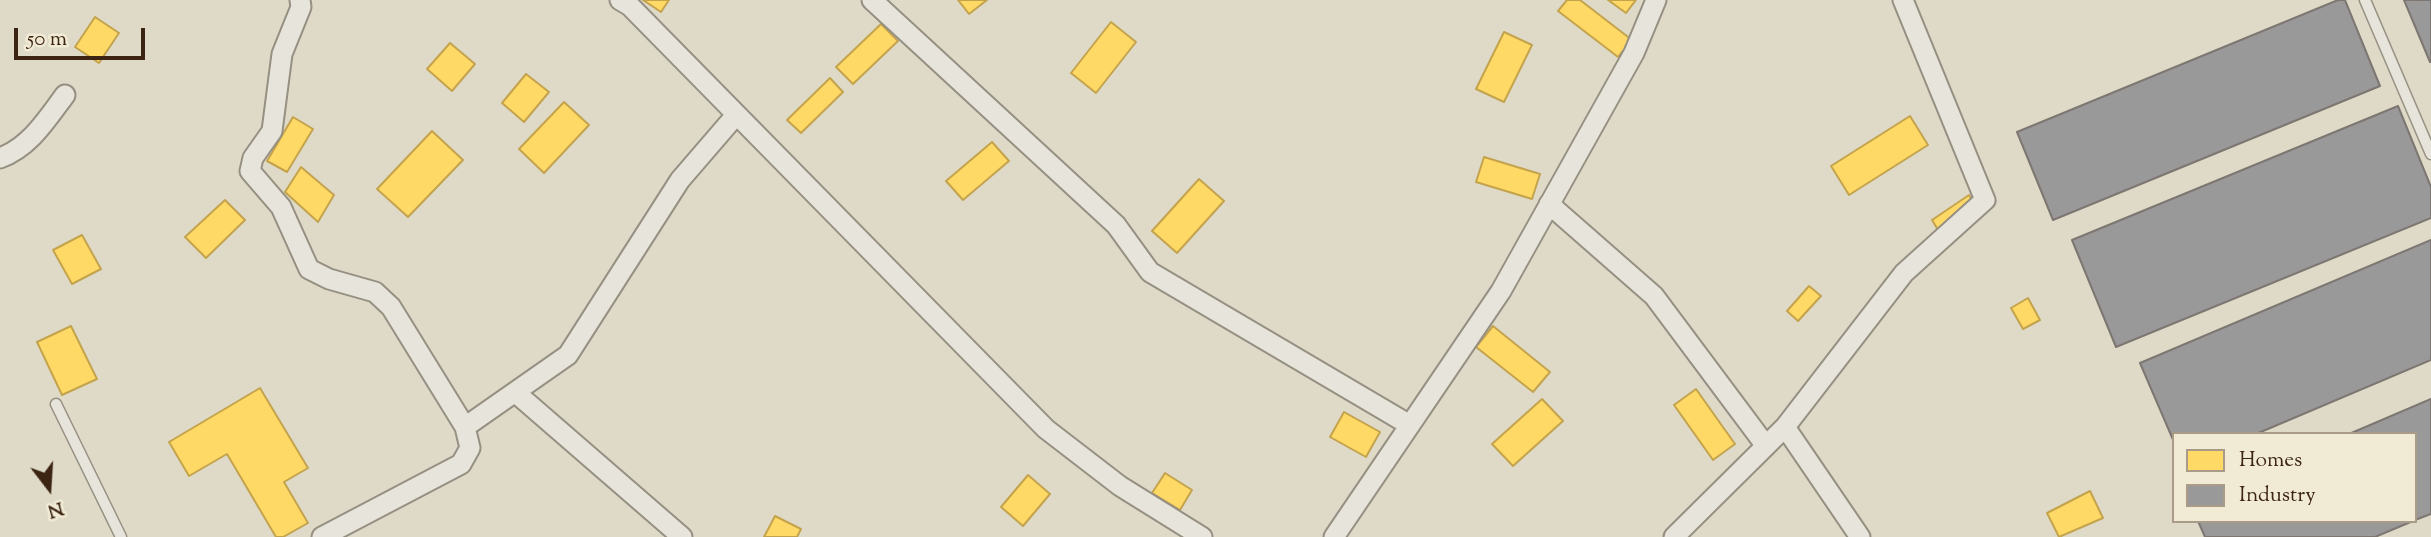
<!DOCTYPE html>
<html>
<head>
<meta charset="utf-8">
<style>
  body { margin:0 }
  #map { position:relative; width:2431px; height:537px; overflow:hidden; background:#dfdac8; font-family:"Sorts Mill Goudy",serif }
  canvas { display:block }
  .legend { position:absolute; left:2172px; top:432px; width:245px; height:91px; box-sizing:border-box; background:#f1ebd5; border:2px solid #a99b87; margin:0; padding:9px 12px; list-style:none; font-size:21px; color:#3c2413 }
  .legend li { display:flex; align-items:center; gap:14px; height:35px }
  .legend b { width:35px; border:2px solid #a99b87 }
  .north { position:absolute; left:14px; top:453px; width:70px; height:70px; -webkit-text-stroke:5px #f1ebd5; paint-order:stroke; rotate:163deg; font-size:19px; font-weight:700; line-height:28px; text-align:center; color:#3c2413 }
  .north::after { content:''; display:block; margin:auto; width:24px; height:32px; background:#3c2413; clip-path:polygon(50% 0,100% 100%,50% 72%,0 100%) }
  .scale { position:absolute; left:14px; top:28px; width:131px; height:32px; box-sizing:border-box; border:4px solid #3c2413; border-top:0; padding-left:9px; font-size:21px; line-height:24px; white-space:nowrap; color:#3c2413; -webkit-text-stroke:5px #f1ebd5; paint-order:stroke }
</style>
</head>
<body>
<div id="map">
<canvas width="2431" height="537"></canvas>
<ul class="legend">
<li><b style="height:19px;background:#ffd966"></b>Homes</li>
<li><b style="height:19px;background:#999"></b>Industry</li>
</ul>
<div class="north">N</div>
<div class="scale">50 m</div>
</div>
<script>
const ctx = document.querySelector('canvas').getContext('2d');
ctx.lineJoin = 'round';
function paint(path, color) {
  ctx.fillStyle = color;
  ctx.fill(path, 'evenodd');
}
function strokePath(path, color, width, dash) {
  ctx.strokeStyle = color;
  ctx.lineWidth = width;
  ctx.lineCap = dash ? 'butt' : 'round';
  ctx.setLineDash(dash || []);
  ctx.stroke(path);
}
const homes = new Path2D(`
  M643 0H669L661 12Z
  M958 0H987L969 14Z
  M1567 0H1580L1632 40 1618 57 1558 11Z
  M1608 0H1636L1626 13Z
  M95 17 119 33 99 63 75 47Z
  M1111 22 1136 42 1096 93 1071 73Z
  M881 24 898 41 853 84 836 67Z
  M1504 32 1532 45 1504 102 1476 89Z
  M450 43 475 64 452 91 427 69Z
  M526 74 549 92 524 122 502 103Z
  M830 78 843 92 801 133 787 120Z
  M564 102 589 125 544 173 519 149Z
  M1910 116 1928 145 1849 195 1831 166Z
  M293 117 313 129 287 172 267 161Z
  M432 131 463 160 408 217 377 189Z
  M992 142 1009 161 963 200 946 181Z
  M1484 157 1540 174 1532 199 1476 182Z
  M301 167 334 195 318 222 285 192Z
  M1199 179 1224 201 1177 253 1152 231Z
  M1969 195 1975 205 1938 230 1932 220Z
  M225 200 245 220 206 258 185 237Z
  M82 235 101 269 72 284 53 250Z
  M1809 286 1821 296 1798 321 1787 311Z
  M2028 298 2040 320 2023 329 2011 308Z
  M71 326 97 379 62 395 37 342Z
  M1493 326 1550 372 1533 392 1476 347Z
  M260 388 308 468 284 482 308 523 283 537H276L227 454 189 476 169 442Z
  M1696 389 1735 444 1713 460 1674 405Z
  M1542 399 1563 421 1513 466 1492 444Z
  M1344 412 1380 432 1366 457 1330 437Z
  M1165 473 1192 490 1180 510 1152 493Z
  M1028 475 1050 494 1023 526 1001 507Z
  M2090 491 2103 518 2059 537 2047 513Z
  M775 516 801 529 797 537H764Z`);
paint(homes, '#ffd966');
strokePath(homes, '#c4a34d', 2);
const industry = new Path2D(`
  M2338 0H2345L2380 86 2053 220 2017 132Z
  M2404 0H2431V62H2430Z
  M2398 106 2431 187V218L2116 347 2072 240Z
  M2431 240V360L2256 434H2174V442L2140 363Z
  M2431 399V514L2415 520V434H2349Z
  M2198 521H2413L2375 537H2205Z`);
paint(industry, '#999');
strokePath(industry, '#7d7671', 2);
const lane = new Path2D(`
  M2365 0 2431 154
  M56 404 121 537`);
const street = new Path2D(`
  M300 0 301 7 282 54 272 131 253 158 250 171 281 207 309 269 329 279 375 292 391 307 465 427 470 448 461 464 322 537
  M620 0 630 6 1046 429 1120 486 1202 537
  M872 0 1116 225 1150 272 1408 424
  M0 158C30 147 47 119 65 95
  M1549 204 1654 296 1766 446
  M516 393 682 537
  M465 427 568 355 680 180 736 115
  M1785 427 1860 537
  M1334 537 1501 291 1634 53 1656 0
  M1674 537 1785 427 1904 273 1985 200 1903 0`);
strokePath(lane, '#969083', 13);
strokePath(street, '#969083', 23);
strokePath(lane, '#e7e4db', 10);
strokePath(street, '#e7e4db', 19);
</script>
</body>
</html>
